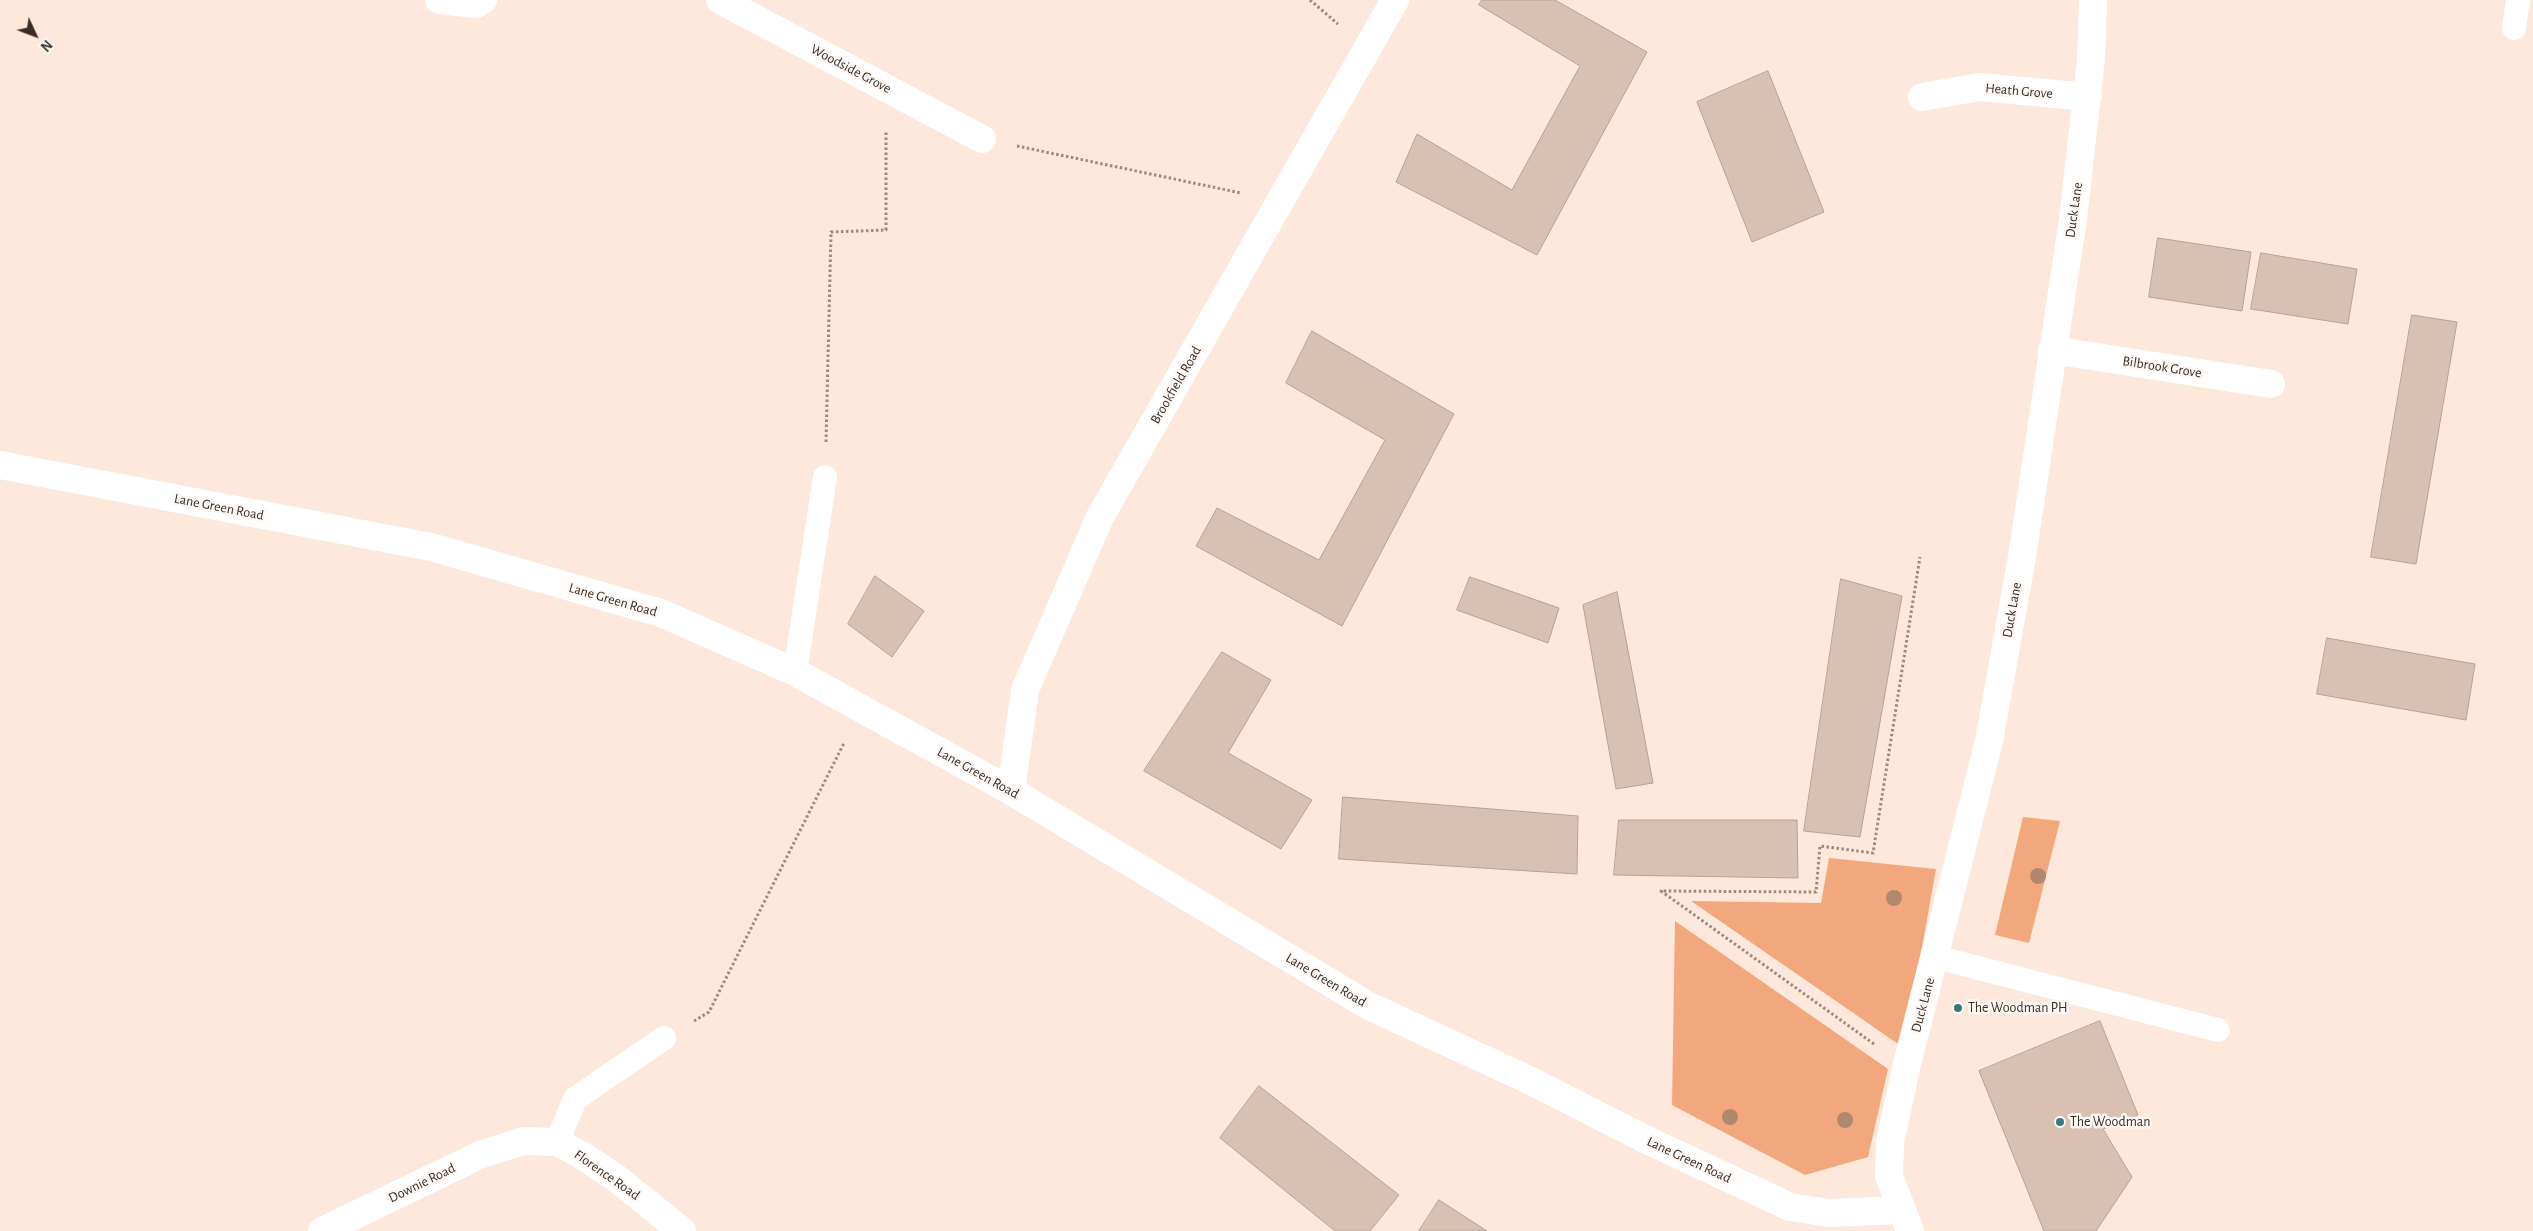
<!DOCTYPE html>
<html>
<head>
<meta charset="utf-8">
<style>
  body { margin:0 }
  #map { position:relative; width:2533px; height:1231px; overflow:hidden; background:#fde8db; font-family:"Alegreya Sans",sans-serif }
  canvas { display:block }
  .north { position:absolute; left:10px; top:10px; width:50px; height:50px; -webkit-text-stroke:4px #fef8f5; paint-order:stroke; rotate:133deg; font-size:14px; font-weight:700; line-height:20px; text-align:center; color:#372d27 }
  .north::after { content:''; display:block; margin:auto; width:18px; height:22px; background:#372d27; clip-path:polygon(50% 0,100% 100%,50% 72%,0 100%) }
</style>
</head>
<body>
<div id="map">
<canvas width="2533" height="1231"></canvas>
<div class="north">N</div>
</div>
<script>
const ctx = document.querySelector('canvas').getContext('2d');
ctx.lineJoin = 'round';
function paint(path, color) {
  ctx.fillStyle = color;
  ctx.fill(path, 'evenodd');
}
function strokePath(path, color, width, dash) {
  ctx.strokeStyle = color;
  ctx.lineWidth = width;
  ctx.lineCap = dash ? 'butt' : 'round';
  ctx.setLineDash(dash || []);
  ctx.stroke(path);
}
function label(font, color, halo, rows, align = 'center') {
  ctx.font = font + ' "Alegreya Sans",sans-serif';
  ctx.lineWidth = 5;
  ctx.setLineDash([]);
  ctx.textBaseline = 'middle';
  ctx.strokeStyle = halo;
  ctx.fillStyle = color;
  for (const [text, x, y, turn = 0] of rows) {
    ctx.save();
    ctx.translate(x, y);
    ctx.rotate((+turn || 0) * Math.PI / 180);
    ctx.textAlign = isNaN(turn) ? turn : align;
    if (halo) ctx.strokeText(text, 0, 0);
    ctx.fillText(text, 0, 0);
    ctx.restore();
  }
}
paint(new Path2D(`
  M2023 817 2060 821 2029 943 1995 935Z
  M1829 858 1936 869 1904 1048 1691 901 1821 903Z
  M1675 921 1888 1069 1868 1157 1805 1175 1672 1105Z`), '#f2a87c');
const building = new Path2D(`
  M1482 0H1555L1647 52 1537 255 1396 182 1417 134 1512 190 1580 66 1479 5Z
  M1768 71 1824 212 1752 242 1697 102Z
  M2158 238 2251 252 2242 311 2149 297Z
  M2261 253 2357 269 2348 324 2251 309Z
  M2412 315 2457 322 2416 564 2371 557Z
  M1312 331 1454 414 1342 626 1196 546 1217 508 1319 560 1385 440 1286 383Z
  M875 576 924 611 892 657 848 624Z
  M1470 577 1559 608 1548 643 1457 610Z
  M1841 579 1902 596 1860 837 1804 831Z
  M1617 592 1653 783 1616 789 1583 605Z
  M2327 638 2475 664 2466 720 2317 694Z
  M1222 652 1271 680 1228 753 1312 800 1281 849 1144 771Z
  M1343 797 1578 816 1577 874 1339 859Z
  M1619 820H1797L1798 878 1614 875Z
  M2100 1021 2138 1115 2103 1129 2132 1177 2096 1231H2044L1979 1071Z
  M1259 1086 1399 1195 1370 1231H1335L1220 1138Z
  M1439 1200 1487 1231H1419Z`);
paint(building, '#dac0b1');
strokePath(building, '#b9a092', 1);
strokePath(new Path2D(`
  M1310 0 1338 24
  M1017 146 1241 193
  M826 442 831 232 886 230V131
  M694 1021 709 1012 844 743
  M1874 1044 1661 891 1816 892 1820 846 1873 853 1920 557`), '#9a8a81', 3, [2.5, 2.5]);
strokePath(new Path2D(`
  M2514 28 2518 0
  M795 672 825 477
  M1936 957 2218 1030
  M557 1142 575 1099 664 1038`), '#fff', 24);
strokePath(new Path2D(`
  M439 0 476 4 483 0
  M720 0 982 139
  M1922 97 1980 87 2088 97
  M2052 350 2271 384
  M1011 791 1025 690 1100 517 1395 0
  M322 1231 482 1154 524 1141 557 1142 583 1156 616 1178 682 1231`), '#fff', 28);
strokePath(new Path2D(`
  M0 465 431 547 661 613 795 672 1011 791 1369 1006 1529 1080 1647 1140 1790 1207 1829 1213 1901 1210
  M1910 1231 1889 1176 1890 1142 1907 1064 1989 741 2022 557 2073 219 2091 59 2093 0`), '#fff', 28);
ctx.fillStyle = '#af886e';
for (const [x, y] of [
  [2038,876],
  [1894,898],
  [1730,1117],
  [1845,1120]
]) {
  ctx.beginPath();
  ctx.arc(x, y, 8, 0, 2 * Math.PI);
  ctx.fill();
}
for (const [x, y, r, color] of [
  [1958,1008,5,"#337b80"],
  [2060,1122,5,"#337b80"]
]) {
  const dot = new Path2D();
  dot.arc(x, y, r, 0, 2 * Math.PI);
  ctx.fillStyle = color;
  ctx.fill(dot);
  strokePath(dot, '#fef8f5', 2);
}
label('14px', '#372d27', '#fef8f5', [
  ["Woodside Grove",851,69,28],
  ["Heath Grove",2019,91,5],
  ["Duck Lane",2074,210,-82],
  ["Bilbrook Grove",2162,367,9],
  ["Brookfield Road",1176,385,-60],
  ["Lane Green Road",219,507,11],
  ["Lane Green Road",613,600,16],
  ["Duck Lane",2012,610,-80],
  ["Lane Green Road",978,773,29],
  ["Lane Green Road",1326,980,31],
  ["Duck Lane",1923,1005,-75],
  ["Lane Green Road",1689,1160,25],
  ["Florence Road",607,1175,35],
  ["Downie Road",422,1183,-26]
]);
label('14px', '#372d27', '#fef8f5', [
  ["The Woodman PH",1968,1008],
  ["The Woodman",2070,1122]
], 'left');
</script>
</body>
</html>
